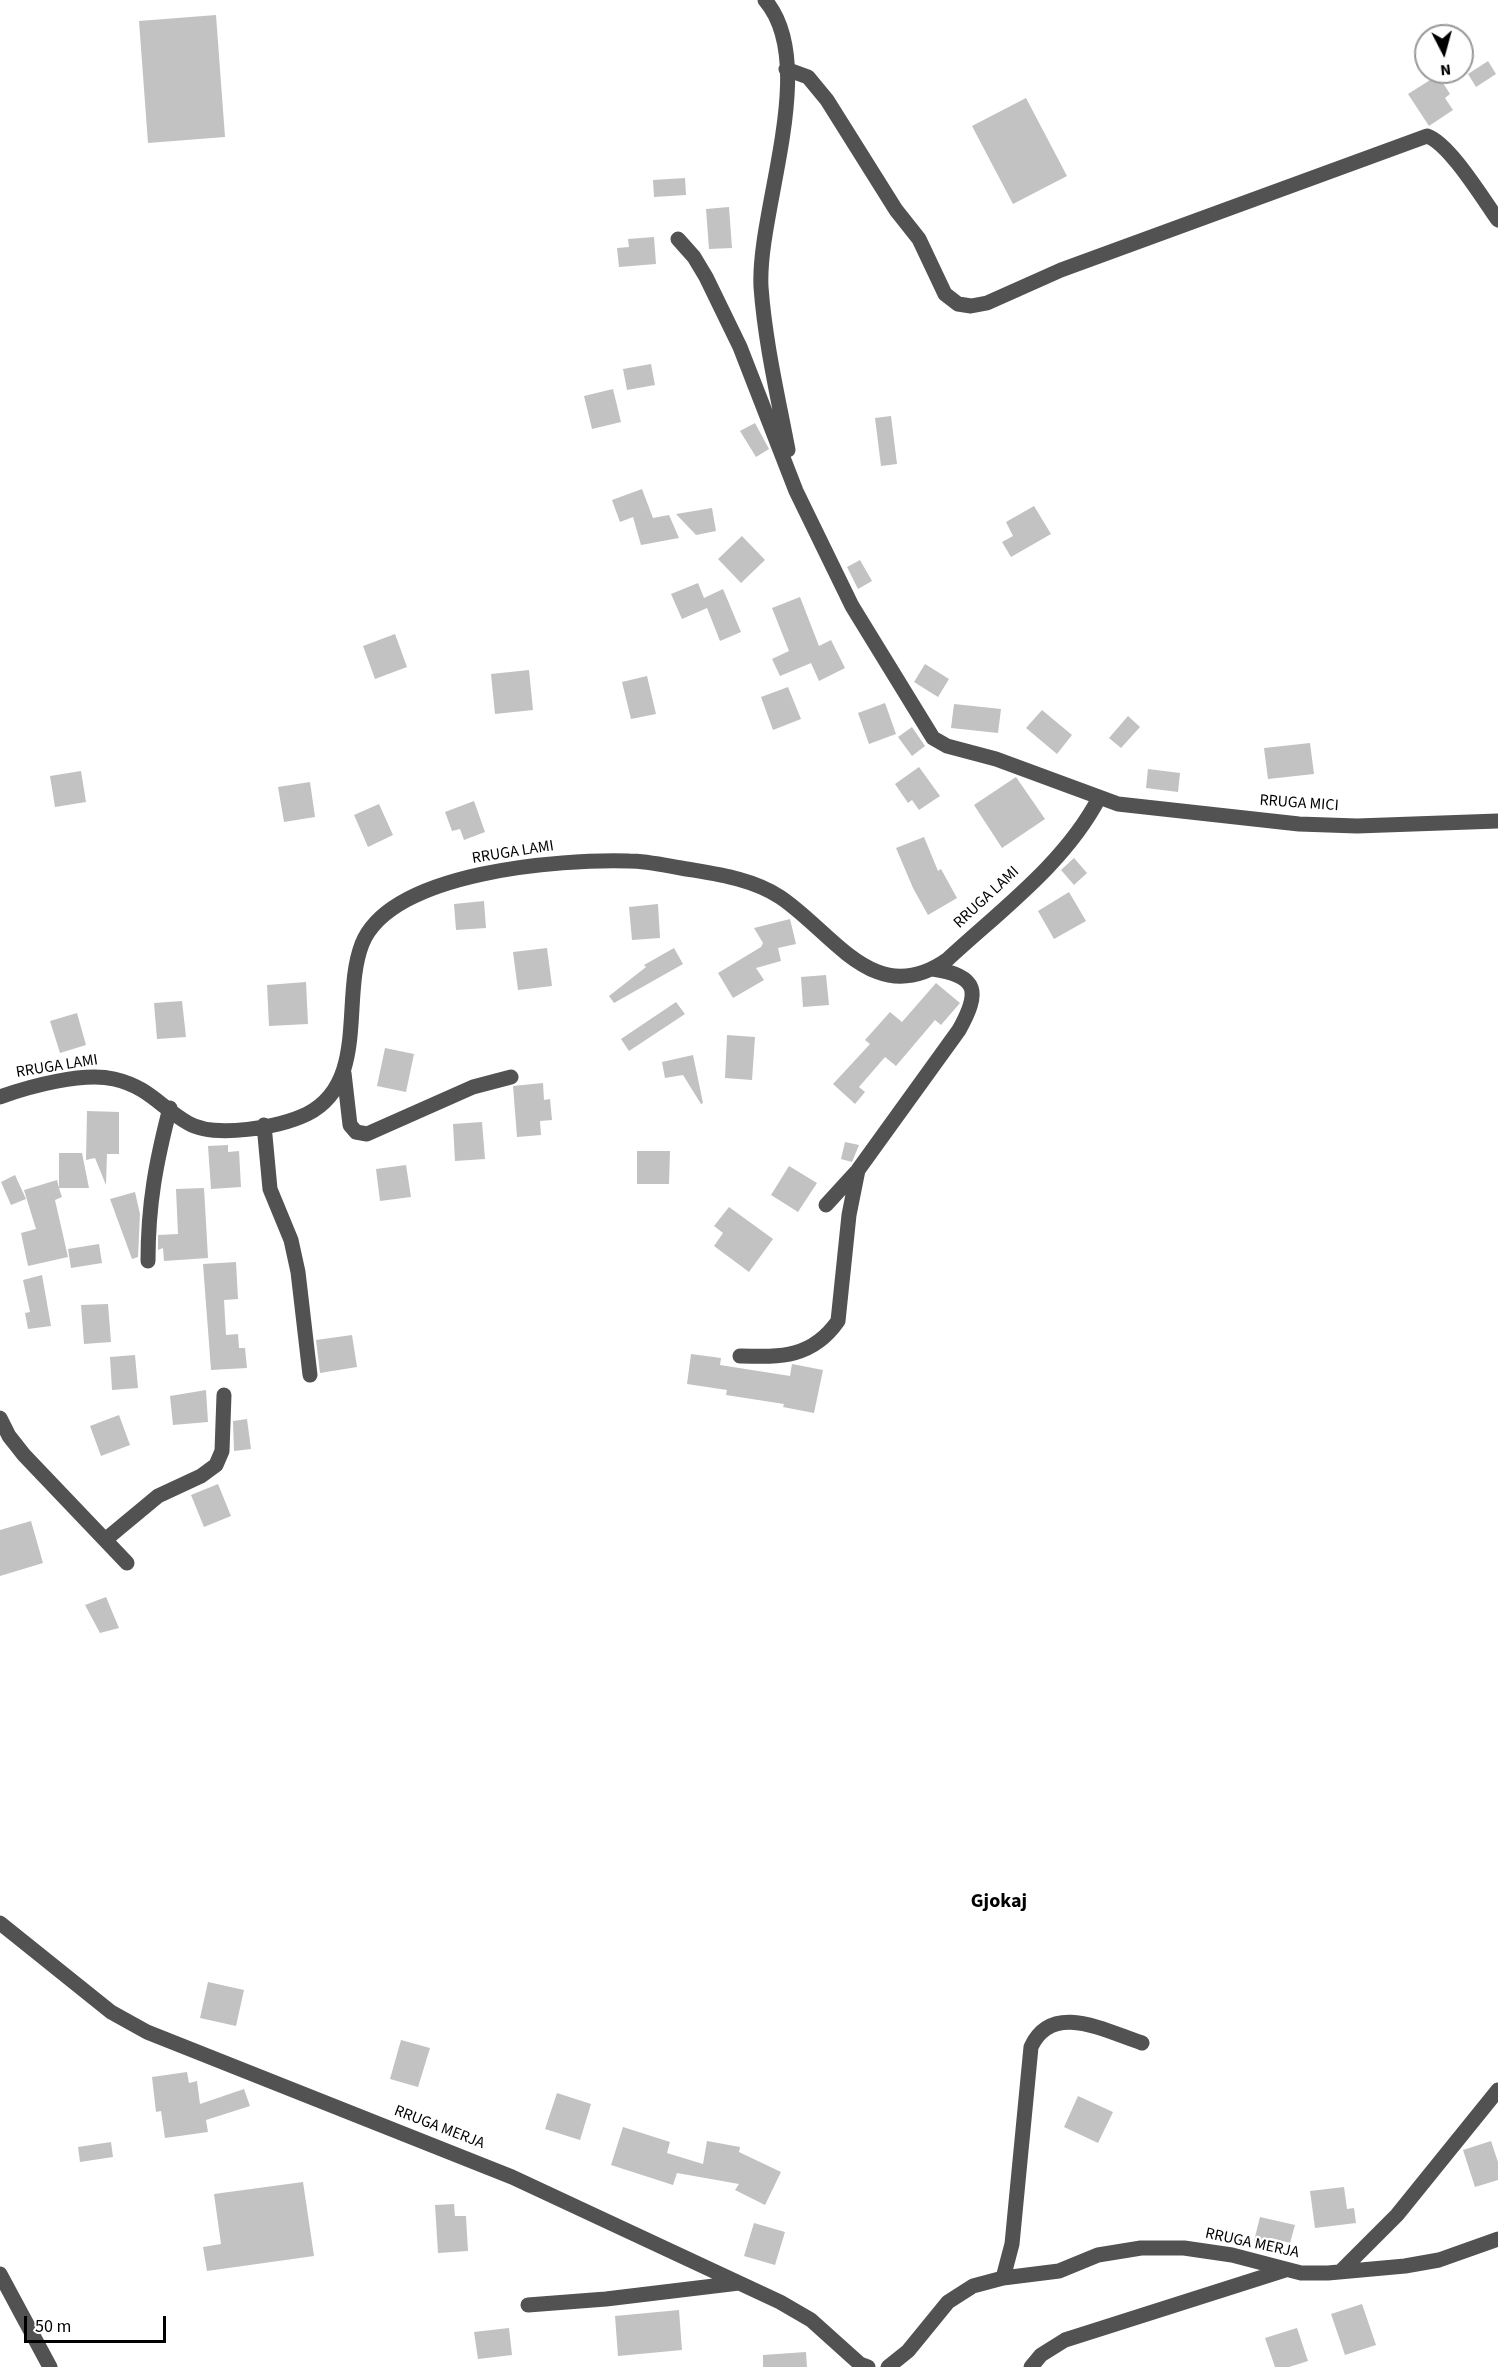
<!DOCTYPE html>
<html>
<head>
<meta charset="utf-8">
<style>
  body { margin:0 }
  #map { position:relative; width:1498px; height:2367px; overflow:hidden; background:#fff; font-family:"Source Sans 3",sans-serif }
  canvas { display:block }
  .north { position:absolute; left:1414px; top:24px; width:60px; height:60px; box-sizing:border-box; background:#fff; border:2px solid #999; border-radius:50%; rotate:174deg; font-size:16px; font-weight:700; line-height:24px; text-align:center; color:#000 }
  .north::after { content:''; display:block; margin:auto; width:21px; height:27px; background:#000; clip-path:polygon(50% 0,100% 100%,50% 72%,0 100%) }
  .scale { position:absolute; left:24px; top:2316px; width:142px; height:27px; box-sizing:border-box; border:3px solid #000; border-top:0; padding-left:8px; font-size:18px; line-height:21px; white-space:nowrap; color:#000; -webkit-text-stroke:4px #fff; paint-order:stroke }
</style>
</head>
<body>
<div id="map">
<canvas width="1498" height="2367"></canvas>
<div class="north">N</div>
<div class="scale">50 m</div>
</div>
<script>
const ctx = document.querySelector('canvas').getContext('2d');
ctx.lineJoin = 'round';
function paint(path, color) {
  ctx.fillStyle = color;
  ctx.fill(path, 'evenodd');
}
function strokePath(path, color, width, dash) {
  ctx.strokeStyle = color;
  ctx.lineWidth = width;
  ctx.lineCap = dash ? 'butt' : 'round';
  ctx.setLineDash(dash || []);
  ctx.stroke(path);
}
function label(font, color, halo, rows, align = 'center') {
  ctx.font = font + ' "Source Sans 3",sans-serif';
  ctx.lineWidth = 4.5;
  ctx.setLineDash([]);
  ctx.textBaseline = 'middle';
  ctx.strokeStyle = halo;
  ctx.fillStyle = color;
  for (const [text, x, y, turn = 0] of rows) {
    ctx.save();
    ctx.translate(x, y);
    ctx.rotate((+turn || 0) * Math.PI / 180);
    ctx.textAlign = isNaN(turn) ? turn : align;
    if (halo) ctx.strokeText(text, 0, 0);
    ctx.fillText(text, 0, 0);
    ctx.restore();
  }
}
paint(new Path2D(`
  M216 15 225 137 148 143 139 21Z
  M1488 61 1496 74 1476 87 1468 74Z
  M1438 75 1450 94 1445 98 1453 110 1429 126 1408 94Z
  M1026 98 1067 176 1013 204 972 126Z
  M685 178 686 195 654 197 653 180Z
  M729 207 732 248 709 249 706 209Z
  M654 237 656 264 619 267 617 248 629 247 628 239Z
  M651 364 655 385 627 390 623 369Z
  M613 389 621 422 592 429 584 396Z
  M891 416 897 464 881 466 875 418Z
  M755 423 769 449 756 457 740 431Z
  M642 489 653 518 669 515 679 538 641 545 633 517 620 522 612 500Z
  M1034 506 1051 534 1011 557 1002 542 1013 536 1006 522Z
  M712 508 716 531 696 535 676 514Z
  M742 536 765 560 741 583 718 559Z
  M860 560 872 581 858 589 847 567Z
  M698 583 704 598 723 589 741 632 720 641 707 608 682 619 671 594Z
  M800 597 819 646 831 640 845 668 819 681 811 663 780 676 772 659 789 651 772 608Z
  M395 634 407 667 375 679 363 646Z
  M925 664 949 679 938 697 914 682Z
  M529 670 533 710 495 714 491 674Z
  M647 676 656 714 631 719 622 682Z
  M788 687 801 719 773 730 761 697Z
  M885 703 896 734 869 744 858 713Z
  M954 704 1001 709 998 733 951 728Z
  M1042 710 1072 735 1057 754 1026 728Z
  M1128 716 1140 727 1121 748 1109 738Z
  M912 727 925 746 912 756 898 737Z
  M1310 743 1314 774 1268 779 1264 748Z
  M919 767 940 796 919 810 912 800 908 803 895 784Z
  M1148 769 1180 773 1178 792 1146 788Z
  M81 771 86 802 55 807 50 776Z
  M1016 777 1045 819 1002 848 974 805Z
  M310 782 315 817 284 822 278 787Z
  M474 801 485 832 464 840 460 829 452 831 445 812Z
  M379 804 393 835 368 847 354 815Z
  M924 837 938 871 941 869 957 898 928 915 913 888 896 848Z
  M1074 858 1087 873 1074 885 1061 870Z
  M1069 892 1086 921 1054 939 1038 911Z
  M484 901 486 928 456 930 454 904Z
  M658 904 660 938 632 940 629 907Z
  M790 919 796 944 778 948 781 961 756 968 764 980 733 998 718 973 761 947 763 943 754 928Z
  M547 948 552 986 518 990 513 952Z
  M674 948 683 964 614 1003 609 996 646 967 644 965Z
  M826 975 829 1005 803 1007 801 977Z
  M306 982 308 1024 269 1026 267 985Z
  M936 983 960 1003 941 1025 935 1020 896 1066 885 1057 859 1087 865 1092 855 1104 833 1084 870 1044 865 1040 890 1012 902 1022Z
  M182 1001 186 1037 157 1039 154 1003Z
  M676 1002 685 1014 629 1051 621 1039Z
  M77 1013 86 1045 60 1053 50 1021Z
  M727 1035 755 1037 752 1080 725 1078Z
  M385 1048 414 1054 406 1092 377 1086Z
  M693 1055 703 1103 701 1104 683 1075 665 1078 662 1062Z
  M543 1083 544 1100 550 1099 552 1120 540 1121 541 1135 517 1137 513 1086Z
  M87 1111 119 1112V1154H107L106 1185 95 1158 86 1160Z
  M482 1122 485 1159 455 1161 453 1124Z
  M845 1142 859 1145 852 1162 841 1159Z
  M228 1145V1152L239 1151 241 1187 211 1189 208 1146Z
  M637 1151H670L669 1184H637Z
  M59 1153H82L89 1188H59L62 1197 55 1200 68 1257 28 1266 21 1233 36 1229 24 1190 57 1180 59 1188Z
  M406 1165 411 1197 380 1201 376 1169Z
  M789 1166 817 1183 798 1212 771 1195Z
  M15 1175 26 1199 11 1205 1 1182Z
  M204 1188 208 1258 164 1261 163 1248 158 1250V1235L178 1234 176 1189Z
  M135 1192 140 1214 138 1257 132 1259 110 1199Z
  M729 1207 773 1239 749 1272 714 1246 723 1233 714 1226Z
  M99 1244 102 1263 71 1268 68 1249Z
  M236 1262 238 1299 224 1300 226 1335 238 1334 239 1348H245L247 1368 211 1370 203 1264Z
  M42 1275 51 1326 28 1329 25 1313 30 1312 23 1280Z
  M108 1304 111 1342 84 1344 81 1305Z
  M352 1335 357 1367 320 1373 316 1340Z
  M691 1354 721 1358 720 1365 790 1376 792 1364 823 1370 814 1413 783 1407 784 1404 726 1395 727 1390 687 1384Z
  M135 1355 138 1388 112 1390 110 1357Z
  M206 1390 208 1422 173 1425 170 1396Z
  M119 1415 130 1445 101 1456 90 1426Z
  M247 1419 251 1449 234 1451 233 1421Z
  M218 1484 231 1516 204 1527 191 1495Z
  M31 1521 43 1563 0 1576V1530Z
  M106 1597 119 1628 100 1633 85 1605Z
  M208 1982 244 1990 236 2026 200 2018Z
  M401 2040 430 2048 418 2087 390 2079Z
  M187 2072 189 2083 197 2081 200 2104 244 2089 250 2106 206 2120 208 2132 165 2138 161 2111 156 2112 152 2077Z
  M557 2093 591 2104 580 2140 545 2129Z
  M1078 2096 1113 2112 1098 2143 1064 2127Z
  M623 2127 670 2142 667 2153 703 2164 707 2141 740 2147 739 2152 781 2172 765 2205 735 2190 739 2184 677 2173 673 2185 611 2165Z
  M1491 2141 1498 2162V2180L1475 2187 1463 2150Z
  M111 2142 113 2157 80 2162 78 2147Z
  M303 2182 314 2256 207 2271 203 2247 221 2244 214 2194Z
  M1344 2187 1347 2209 1354 2208 1356 2223 1315 2228 1310 2191Z
  M454 2204 455 2216H466L468 2251 438 2253 435 2205Z
  M1260 2217 1295 2225 1290 2243 1271 2238 1270 2244 1254 2241Z
  M754 2223 785 2232 775 2265 744 2256Z
  M1362 2304 1376 2345 1345 2355 1331 2314Z
  M679 2310 682 2350 618 2356 615 2316Z
  M509 2328 512 2355 478 2359 474 2332Z
  M1297 2328 1308 2361 1289 2367H1275L1265 2338Z
  M806 2352 807 2367H763V2355Z`), '#c2c2c2');
strokePath(new Path2D(`
  M765 0C820 64 757 211 761 287 765 342 778 397 788 450
  M786 69 808 77 827 100 896 210 919 239 945 294 958 304 971 306 987 303 1061 270 1427 136C1449 143 1483 199 1498 220
  M678 239 694 257 706 277 740 347 796 491 852 606 933 738 947 746 996 759 1118 804 1299 824 1357 826 1498 821
  M344 1073 350 1125 356 1132 367 1134 473 1087 511 1077
  M0 1097C30 1086 83 1072 114 1079 149 1087 160 1107 188 1123 215 1139 280 1127 307 1114 369 1083 341 998 362 944 391 871 561 859 629 861 646 861 664 865 681 868 715 874 751 878 780 897 834 933 875 1011 948 959 1001 910 1065 863 1099 798
  M264 1125 270 1189 291 1240 298 1272 310 1375
  M826 1205 858 1170 959 1030C980 992 979 976 933 969
  M148 1261C148 1204 156 1162 170 1108
  M740 1356C781 1357 812 1358 838 1321L849 1215 858 1170
  M0 1418 9 1436 24 1455 127 1563
  M105 1540 158 1496 201 1476 216 1465 222 1451 224 1395
  M0 1923 111 2012 147 2032 512 2177 780 2302 811 2320 860 2364 868 2367
  M1340 2272 1397 2215 1498 2090
  M0 2274 50 2367
  M1003 2278 1012 2244 1031 2047C1052 2001 1105 2031 1142 2043
  M528 2305 606 2299 739 2283
  M888 2367 908 2351 948 2302 973 2286 1003 2278 1059 2271 1098 2255 1141 2248H1184L1232 2255 1301 2273H1328L1405 2266 1439 2260 1498 2239
  M1031 2367 1041 2355 1065 2340 1285 2270`), '#525252', 15);
label('16px', '#000', '#fff', [
  ["RRUGA MICI",1299,804,4],
  ["RRUGA LAMI",513,853,-9],
  ["RRUGA LAMI",987,898,-43],
  ["RRUGA LAMI",57,1067,-9],
  ["RRUGA MERJA",439,2128,21],
  ["RRUGA MERJA",1252,2244,12]
]);
label('bold 20px', '#000', '#fff', [
  ["Gjokaj",999,1903]
]);
</script>
</body>
</html>
